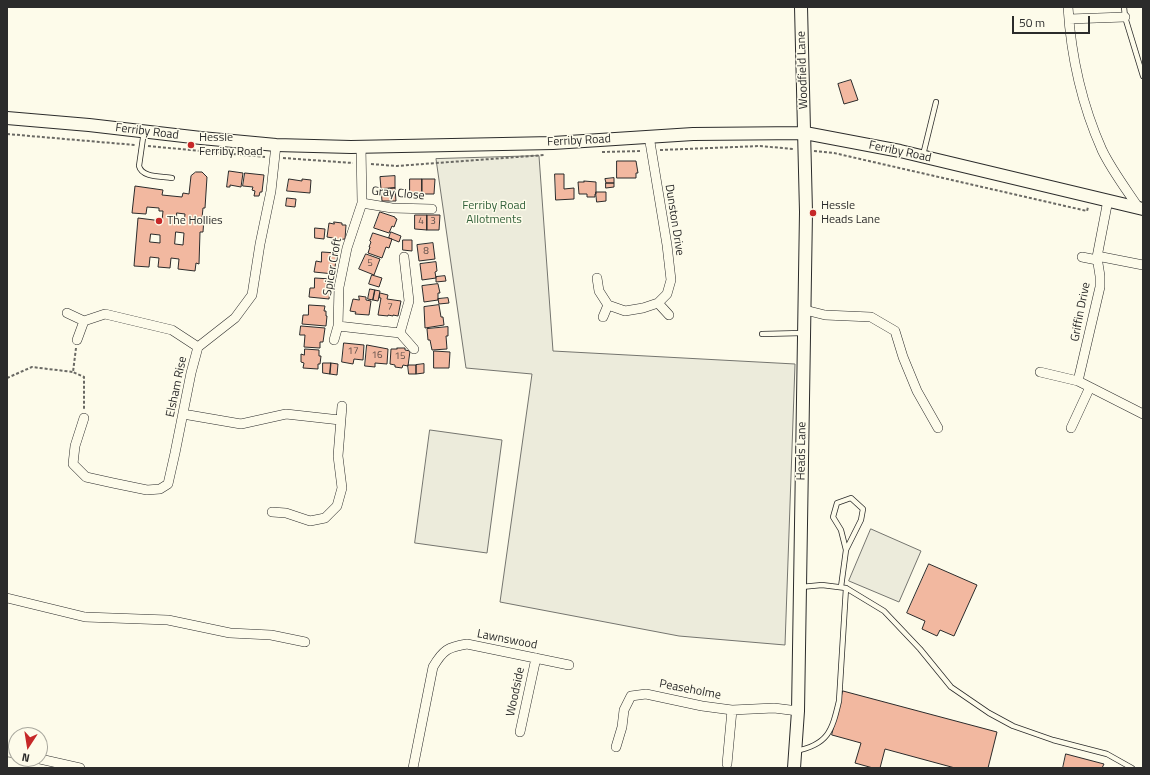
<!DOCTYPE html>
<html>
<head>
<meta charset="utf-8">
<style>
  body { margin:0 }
  #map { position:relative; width:1150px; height:775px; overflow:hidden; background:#fdfbea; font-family:"Titillium Web",sans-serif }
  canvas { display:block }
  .frame { position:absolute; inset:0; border:8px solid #2b2b2b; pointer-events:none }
  .north { position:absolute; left:8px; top:727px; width:40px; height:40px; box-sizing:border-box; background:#fdfbea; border:1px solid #a9a89e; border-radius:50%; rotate:192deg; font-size:11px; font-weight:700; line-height:16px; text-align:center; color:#2b2b2b }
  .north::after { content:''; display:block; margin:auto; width:14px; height:18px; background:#c62828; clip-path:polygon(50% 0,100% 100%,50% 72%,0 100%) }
  .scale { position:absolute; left:1012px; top:16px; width:78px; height:18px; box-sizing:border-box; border:2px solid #2b2b2b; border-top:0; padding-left:5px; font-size:12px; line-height:14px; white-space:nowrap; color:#2b2b2b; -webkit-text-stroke:3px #fdfbea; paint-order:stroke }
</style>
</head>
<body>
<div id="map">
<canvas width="1150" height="775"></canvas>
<div class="frame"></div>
<div class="north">N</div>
<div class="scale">50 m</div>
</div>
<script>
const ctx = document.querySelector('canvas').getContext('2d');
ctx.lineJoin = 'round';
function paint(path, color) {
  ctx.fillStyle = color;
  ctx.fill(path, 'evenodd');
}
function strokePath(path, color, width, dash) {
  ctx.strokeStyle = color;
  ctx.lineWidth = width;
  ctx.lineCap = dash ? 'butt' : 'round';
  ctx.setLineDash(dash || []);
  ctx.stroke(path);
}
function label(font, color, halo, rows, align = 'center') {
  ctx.font = font + ' "Titillium Web",sans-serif';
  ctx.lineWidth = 3;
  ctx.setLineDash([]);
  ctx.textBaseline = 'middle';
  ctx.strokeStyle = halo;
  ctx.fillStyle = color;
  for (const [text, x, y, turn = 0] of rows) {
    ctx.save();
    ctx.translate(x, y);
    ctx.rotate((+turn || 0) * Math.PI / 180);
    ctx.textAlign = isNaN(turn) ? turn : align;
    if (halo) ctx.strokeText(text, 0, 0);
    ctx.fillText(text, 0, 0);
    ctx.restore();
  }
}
const green = new Path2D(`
  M539 156 553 351 795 364 785 645 679 636 500 602 532 374 466 368 436 159Z
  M430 430 502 440 487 553 415 543Z
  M871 529 921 551 899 602 849 581Z`);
paint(green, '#ecebdb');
strokePath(green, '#74746e', 1);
const building = new Path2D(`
  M851 80 858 100 844 104 838 84Z
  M617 161H636L638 173H636V178H617Z
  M229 171 243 173 241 187 230 185V187H227Z
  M196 172H202L207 177 205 208H203L202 218H204L203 232H200L199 264 196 263 195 271 178 269 179 259 171 258 170 268 158 267 159 258 150 257 149 267 134 266 138 218 162 221 163 211H159V208L147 207 146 214 132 213 135 186 163 190 162 195 182 197 183 193 189 194 191 176ZM177 213 185 214 184 222 177 221ZM176 232 184 233 183 245 175 244ZM151 234 160 235V243L150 242Z
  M245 173 264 175 262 192H260L259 196H254L255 191 252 190 253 187 243 186Z
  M555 174H564V189L574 188V199L556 200Z
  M395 176V188L381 189 380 177Z
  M614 178V183H606L605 179Z
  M289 179 302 181V179L311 180 310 193 287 191Z
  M410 179H422V194L410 193Z
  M422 179H435L434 194H422Z
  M584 181 596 182V194H595V197H587V194H579L578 182H584Z
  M606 183H614V187L606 188Z
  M395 188 396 201H382L381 189Z
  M596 192H606V201L597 202Z
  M287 198 296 199 295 207 286 206Z
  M380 212 395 217V218L397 219 394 227 392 226 389 233 374 228Z
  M415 215H427V230L415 229Z
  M427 215H440L439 230H427Z
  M334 222 342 223V225H346L345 239 333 240V238L327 237 329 223 334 224Z
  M315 228 325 229 324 239 315 238Z
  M391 232 401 236 399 242 389 238Z
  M373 233 392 239 389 248 386 247 382 258 368 253 370 247H369L371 242 370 241Z
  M403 240H412V251L403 250Z
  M433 243 435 259 419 261 417 245Z
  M322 252 337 253 334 274 314 272 316 261 321 262Z
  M366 254 380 259 374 275 359 269Z
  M436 262 437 271 435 272 436 278 422 280 420 264Z
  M372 275 382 278 379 287 369 284Z
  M445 276 446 281 436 282V277Z
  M315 278 331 279 329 299 309 297 310 288H314Z
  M438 284 440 293H438V300L424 302 422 286Z
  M370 289 375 290 373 300 368 299Z
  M375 290 380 291 378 301 373 300Z
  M380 293 388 295 387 299 401 301 398 316 393 315V316L388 315V316L378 315 381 298H380Z
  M359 296 366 297V300L371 301 369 315 355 314 356 312 350 311 353 299 359 300Z
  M448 298 449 303 439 304 438 299Z
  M309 305 325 306 324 311H326V316H327L326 326 302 324 303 315H308Z
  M439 305 441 317H443L444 325 425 328 424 307Z
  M301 326 325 328 323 342H320V348L304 347 305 335H300Z
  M448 327V336H446L447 349 432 350 430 340H428L427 329Z
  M344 343 364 345 363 360 354 359 353 364 342 362Z
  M367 345 388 349 387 364 375 363V367L365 366Z
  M397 348H405V350L410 351 408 366 403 365 402 368 395 367V365L390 364 391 349H397Z
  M305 349 319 350V356H321L320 364H318V369L303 368 304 363 301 362V354L304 355Z
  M434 351 450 352 449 368H434Z
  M323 363H331L330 374 323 373Z
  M331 363 338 364 337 375 330 374Z
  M424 364V373L416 374V365Z
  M408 365H416V374H409Z
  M929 564 977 585 954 636 940 630 937 636 922 629 925 621 907 613Z
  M843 691 997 732 988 768H955L885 749 880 768H873L855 763 861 743 832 735Z
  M1066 754 1104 764 1102 768H1063Z`);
paint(building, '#f2b8a0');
strokePath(building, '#2b2b2b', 1);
const service = new Path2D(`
  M1124 7 1125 17 1143 76
  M144 131 139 166C142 178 162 176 172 178
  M923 155 936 102
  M762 334 803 333
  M801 587 822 585 846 588 884 611 920 649 951 687 989 713 1013 726 1053 740 1107 754 1132 768
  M841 587 846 550 861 520 863 509 851 498 837 503 833 517 841 530 846 550
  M795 751C828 745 832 731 839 701L846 588`);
const minor = new Path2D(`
  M1068 7C1071 56 1082 105 1102 150 1111 169 1126 189 1138 207
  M1069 19 1125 17
  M361 146 362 203 347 248 339 287 338 326 400 333 409 301 404 257
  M1108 200 1097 257 1100 276V287L1078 381 1143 414
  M362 203 392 208 432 209
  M1097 256 1143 265
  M1082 257 1097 260
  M597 278 599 291 608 305 625 311 643 308 658 303 667 294 671 280 667 245 649 136
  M658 303 669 315
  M805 310 825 315 871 317 895 331 903 357 917 391 938 428
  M67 313 84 321 77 340
  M603 317 608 305
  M84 321 105 314 172 330 198 347
  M400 333 414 349
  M334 340 338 326
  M1040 372 1078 381
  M183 414 241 424 286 414 340 420
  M84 418 75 446 73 464 86 477 113 483 147 490 160 489 168 484 175 453 191 373 198 347 235 318 252 295 260 244 271 191 276 145
  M1071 428 1090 387
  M272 512 286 513 310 521 325 518 337 506 342 488 338 456 342 406
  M7 598 85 617 168 620 230 633 271 635 305 642
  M520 732 536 658
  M616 747 622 727 624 710 631 696 646 694 702 706 732 710 774 708 798 711
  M7 752 16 753
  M40 759 80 768
  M727 764 732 710
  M413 768 433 667C443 650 448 647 467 644L569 665`);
const tertiary = new Path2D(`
  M7 118 89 125 201 138 276 145 351 147 553 143 693 134 805 133 900 151 1143 209
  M794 768 798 711 806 212 801 7`);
strokePath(service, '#2b2b2b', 6);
strokePath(minor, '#2b2b2b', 10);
strokePath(tertiary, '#2b2b2b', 14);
strokePath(new Path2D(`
  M7 134 135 145
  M148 146 265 157
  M660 150 760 146 794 149
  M814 151 834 153 1087 211 1088 207
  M602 152 642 151
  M283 158 353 163
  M371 164 397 166 544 155
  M76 348 73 372 84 377V409
  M7 378 32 367 73 372`), '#6a6964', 2, [3, 2]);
strokePath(service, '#fdfbea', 4.5);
strokePath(minor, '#fdfbea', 9);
strokePath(tertiary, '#fdfbea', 12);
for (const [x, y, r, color] of [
  [191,145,4,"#c62828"],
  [813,213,4,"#c62828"],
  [159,221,4,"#c62828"]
]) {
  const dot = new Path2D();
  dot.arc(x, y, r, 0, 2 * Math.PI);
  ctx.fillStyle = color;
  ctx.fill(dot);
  strokePath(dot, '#fdfbea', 1.5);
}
label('10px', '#5d4e48', null, [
  ["4",421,222],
  ["3",433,222],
  ["8",426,252],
  ["5",370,264],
  ["7",390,308],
  ["17",353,352],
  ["16",377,356],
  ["15",400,357]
]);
label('12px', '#2b2b2b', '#fdfbea', [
  ["Woodfield Lane",803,70,-92],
  ["Ferriby Road",147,132,7],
  ["Ferriby Road",579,141,-3],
  ["Ferriby Road",900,152,12],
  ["Gray Close",398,194,5],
  ["Dunston Drive",674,220,81],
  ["Spicer Croft",333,267,-80],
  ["Griffin Drive",1081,312,-79],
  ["Elsham Rise",177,387,-78],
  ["Heads Lane",802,451,-89],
  ["Lawnswood",507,640,11],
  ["Peaseholme",690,690,11],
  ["Woodside",516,692,-78]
]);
label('12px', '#2b2b2b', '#fdfbea', [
  ["Hessle",199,138],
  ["Ferriby Road",199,152],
  ["Hessle",821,206],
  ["Heads Lane",821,220],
  ["The Hollies",167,221]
], 'left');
label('12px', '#34623c', '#fdfbea', [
  ["Ferriby Road",494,206],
  ["Allotments",494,220]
]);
</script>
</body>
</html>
